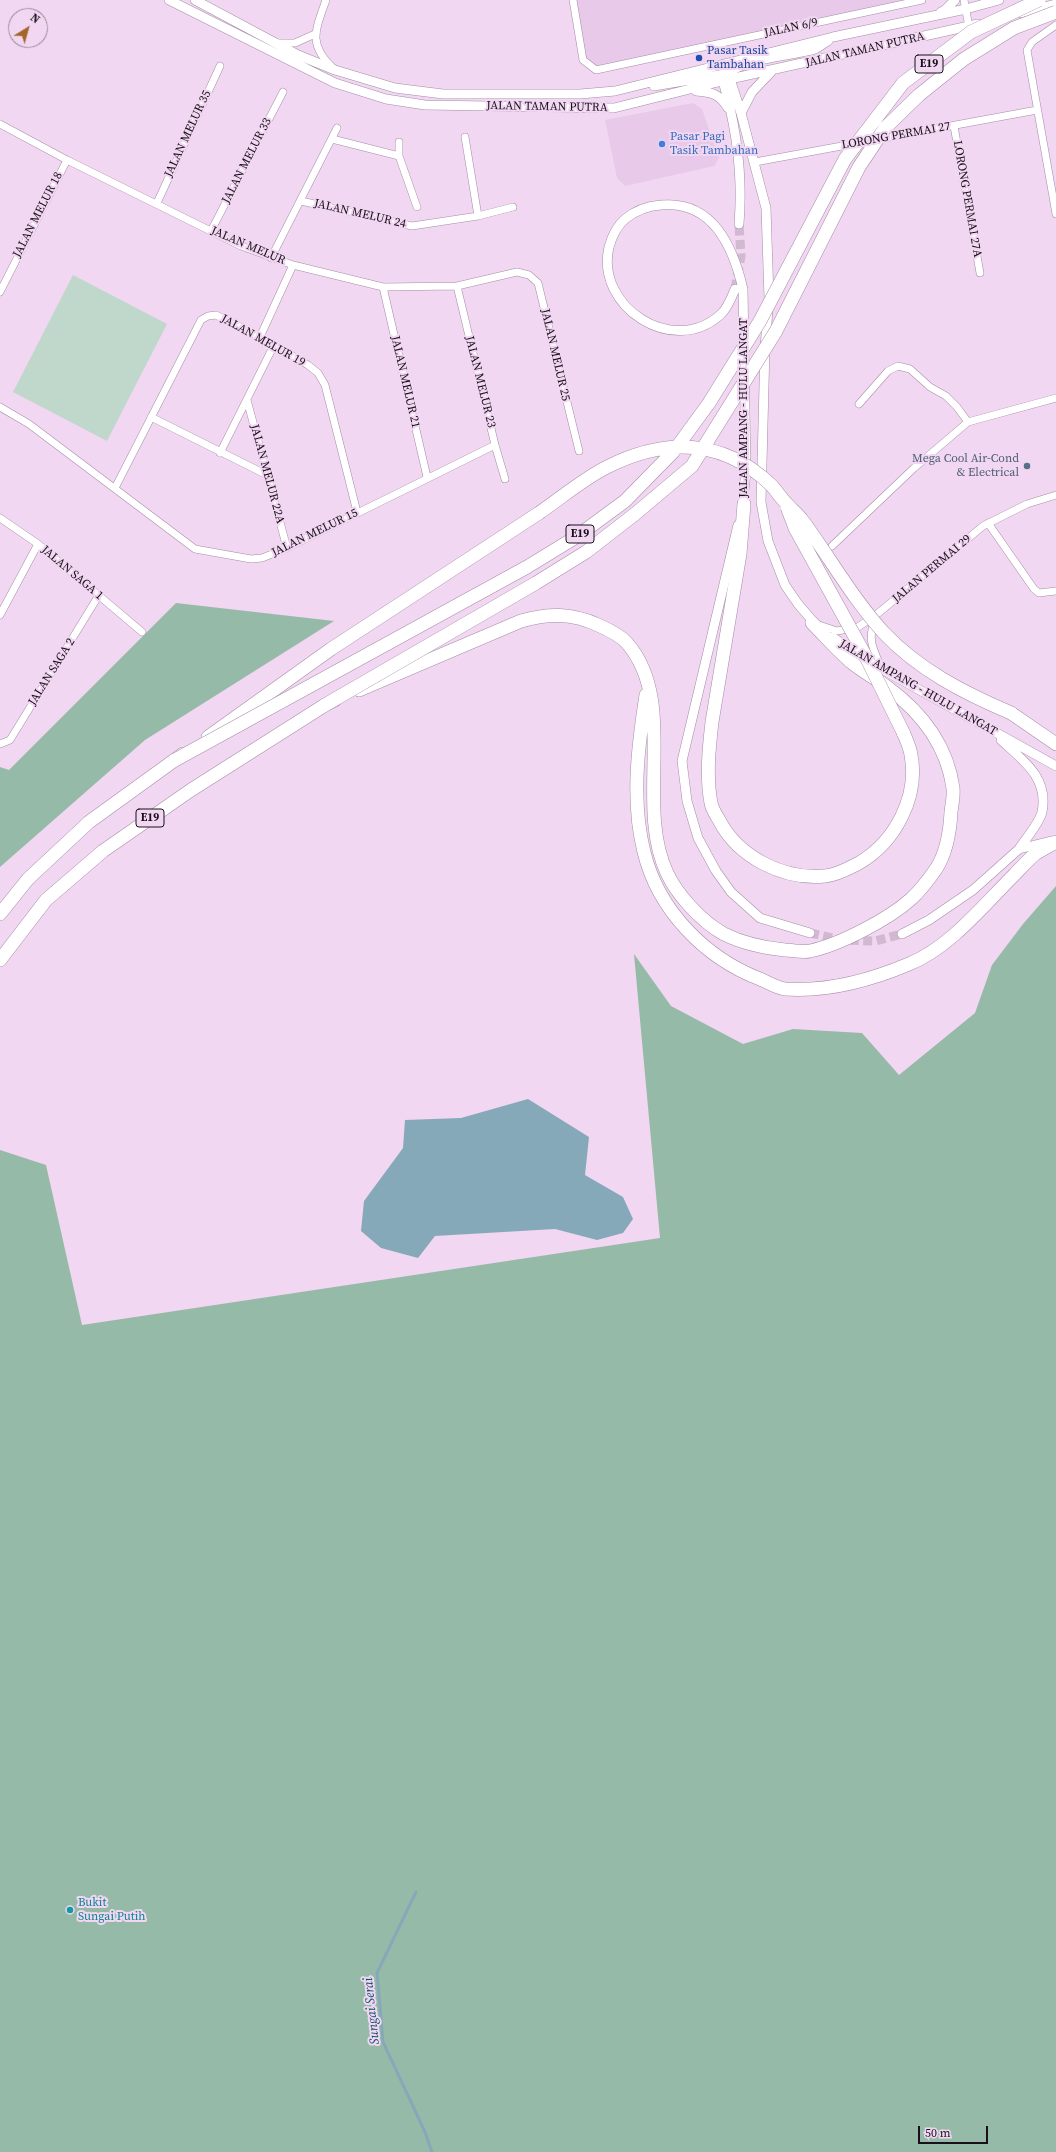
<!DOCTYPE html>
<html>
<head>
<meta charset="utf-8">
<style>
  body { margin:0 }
  #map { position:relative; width:1056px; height:2152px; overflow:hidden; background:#f1d7f1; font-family:"Source Serif 4",serif }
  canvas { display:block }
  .north { position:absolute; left:8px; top:8px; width:40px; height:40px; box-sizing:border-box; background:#f1d7f1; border:1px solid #9b879b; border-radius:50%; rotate:37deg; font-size:11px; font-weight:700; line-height:16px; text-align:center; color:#191019 }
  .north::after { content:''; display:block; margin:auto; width:14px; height:18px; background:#a3652a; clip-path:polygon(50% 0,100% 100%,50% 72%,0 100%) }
  .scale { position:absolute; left:918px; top:2126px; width:70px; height:18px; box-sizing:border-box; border:2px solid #191019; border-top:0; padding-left:5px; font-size:12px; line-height:14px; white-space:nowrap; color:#191019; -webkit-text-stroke:3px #f1d7f1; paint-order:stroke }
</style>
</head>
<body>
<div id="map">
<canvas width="1056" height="2152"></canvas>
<div class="north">N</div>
<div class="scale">50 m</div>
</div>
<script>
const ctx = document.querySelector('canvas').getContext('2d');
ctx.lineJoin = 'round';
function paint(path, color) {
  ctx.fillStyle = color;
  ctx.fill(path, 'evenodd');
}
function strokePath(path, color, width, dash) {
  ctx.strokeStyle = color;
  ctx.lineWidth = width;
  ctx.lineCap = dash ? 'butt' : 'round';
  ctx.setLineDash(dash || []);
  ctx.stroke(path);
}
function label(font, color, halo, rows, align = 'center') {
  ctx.font = font + ' "Source Serif 4",serif';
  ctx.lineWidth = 4;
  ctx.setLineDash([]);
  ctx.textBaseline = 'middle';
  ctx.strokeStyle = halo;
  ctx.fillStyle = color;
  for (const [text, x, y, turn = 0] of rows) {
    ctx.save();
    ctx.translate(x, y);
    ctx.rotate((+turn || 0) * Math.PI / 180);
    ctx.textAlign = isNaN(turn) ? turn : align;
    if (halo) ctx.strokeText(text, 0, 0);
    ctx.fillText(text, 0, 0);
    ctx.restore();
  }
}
paint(new Path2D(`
  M576 0H907L597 67 586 59Z
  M693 103 702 109 719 158 714 166 625 186 617 178 605 120Z`), '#e8c9e9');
paint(new Path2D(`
  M73 275 167 324 107 441 13 392Z`), '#c0d8cb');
paint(new Path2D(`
  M176 603 334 621 145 740 0 867V767L9 770Z
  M1056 886V2152H0V1150L46 1165 82 1325 660 1238 634 954 671 1006 743 1044 793 1029 862 1033 899 1075 975 1013 992 965 1023 924Z`), '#96baa8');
paint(new Path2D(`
  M528 1099 589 1137 585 1175 623 1197 633 1219 623 1233 597 1240 555 1229 435 1236 418 1258 381 1248 361 1231 364 1201 403 1148 405 1120 461 1118Z`), '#86a9ba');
strokePath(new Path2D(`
  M416 1892 377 1973 383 2042 425 2132 432 2152`), '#86a9ba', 3);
strokePath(new Path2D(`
  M735 289 741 256 739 224
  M810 933 841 940 875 941 902 934`), '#d1b9d1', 9, [9, 4.5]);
const minor = new Path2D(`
  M326 0C316 29 307 44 333 68
  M573 0 583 60 596 70 922 0
  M964 0 969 27
  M1056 25 1032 42 1027 50 1056 214
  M276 43H295L315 34
  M0 124 67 160 241 246 293 265 383 287 457 286 517 272 529 275 538 283 579 451
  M954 126 980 273
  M465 137 478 216
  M332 139 399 156
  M399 142V156L417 207
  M755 162 1037 110
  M301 201 412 226 478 216 513 207
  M157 203 220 66
  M211 231 283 92
  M271 258 337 128
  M457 286 495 445 505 479
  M383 287 427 477
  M0 292 67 160
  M260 337 293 265
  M247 400 287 548
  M859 404 888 371 898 366 910 369 930 387 946 396 957 407 968 422
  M0 407 29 424 195 549 251 559 262 558 287 548 495 445
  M151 417 267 475
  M220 453 274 345
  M115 488 201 320 208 316 216 315 260 337 308 365 318 373 325 385 357 512
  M0 518 38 544 142 632
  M988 523 1034 589 1039 593 1056 591
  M832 546 914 468 968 422 1056 398
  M0 615 38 544
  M875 619C867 640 873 649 882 669
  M816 624 837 631 858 627 876 615 983 526 1027 504 1056 495
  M0 744 10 740 99 595`);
const tertiary = new Path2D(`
  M169 0 335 83 386 99 425 105 614 108 730 79 978 24
  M195 0 298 55 335 70 395 88 443 94H580L615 91 833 37 966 9 999 0
  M941 12 945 10 955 0
  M1021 13 1056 4
  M726 75 730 79 741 113 766 208 769 298 765 347 761 502 768 541 785 585 798 604 817 626
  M723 80C731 59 794 56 815 49 819 47 824 43 828 41
  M723 81C737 129 743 175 739 224
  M654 86 725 74
  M696 91C711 92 720 94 728 108
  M741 113 752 92 772 71
  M735 289C732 297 727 309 720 315 673 357 595 307 609 247 612 236 617 226 625 219 636 210 647 206 661 205 713 200 733 247 743 289L746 472 742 509
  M738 525 682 761 687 801 698 838 716 871 731 892 760 918 810 933
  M832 637 882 669 1056 766
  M1001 740C1023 760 1049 778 1042 812 1040 822 1025 840 1019 849
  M902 934 929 920 973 890 1019 849 1051 841`);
const motorway = new Path2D(`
  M744 504 740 554 712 722C709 748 706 777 711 803 712 809 716 815 719 820 738 857 783 880 825 876 837 875 849 868 859 863 895 842 919 797 911 755 910 747 906 739 903 732
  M359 690 521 621C549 613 572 613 598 625 607 629 621 636 627 643 679 703 634 803 667 873 677 895 702 922 724 934 742 943 765 948 785 950 793 950 803 953 810 951 839 945 889 919 911 899 920 891 929 879 936 869 947 852 950 832 951 812 952 804 954 795 953 788 947 745 921 712 887 687 875 678 862 671 851 662 837 650 825 636 812 623
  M646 695C638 746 631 801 644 852 658 910 705 958 760 979 767 982 777 988 785 989 827 992 871 980 909 964 949 948 983 906 1013 876 1020 869 1027 861 1035 854 1041 850 1049 846 1056 842
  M1011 713 1056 744
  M208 737 331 649 539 513
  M0 914 28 879 89 822 183 754
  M0 960 46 900 103 851 191 790 325 705 335 700`);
strokePath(minor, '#a58da6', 8);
strokePath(tertiary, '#a58da6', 10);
strokePath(motorway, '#a58da6', 14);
strokePath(minor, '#fff', 7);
strokePath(tertiary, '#fff', 9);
strokePath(motorway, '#fff', 13);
const motorwayBridge = new Path2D(`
  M787 507 795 528 865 655 903 732
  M539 513C561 498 583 479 607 467 665 438 722 438 771 485 776 490 780 497 786 503 791 509 798 514 803 521 830 558 853 599 884 633 919 670 964 693 1011 713
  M325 705 536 583 586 552 635 514 692 466 776 331 859 167 885 128 919 95 964 59 1014 28 1056 12
  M175 760 527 567 576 537 625 501 674 451 709 403 760 321 845 159 903 83 971 32 1039 0`);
strokePath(motorwayBridge, '#a58da6', 14, []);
strokePath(motorwayBridge, '#fff', 13);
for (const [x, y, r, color] of [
  [699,58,4,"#1a4fb4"],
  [662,144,4,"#3f7fe0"],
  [1027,466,4,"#5c6f8a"],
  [70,1910,4,"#0f9aa8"]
]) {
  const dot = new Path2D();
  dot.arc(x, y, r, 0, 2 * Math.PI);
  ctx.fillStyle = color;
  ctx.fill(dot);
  strokePath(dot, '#f1d7f1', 1.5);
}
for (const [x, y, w] of [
  [929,64,28],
  [580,534,28],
  [150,818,28]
]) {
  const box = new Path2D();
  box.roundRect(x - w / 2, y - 9, w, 18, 3);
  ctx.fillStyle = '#f1d7f1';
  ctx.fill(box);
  strokePath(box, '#191019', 1);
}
label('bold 11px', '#191019', null, [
  ["E19",929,64],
  ["E19",580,534],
  ["E19",150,818]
]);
label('12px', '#191019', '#f1d7f1', [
  ["JALAN 6/9",791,28,-12],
  ["JALAN TAMAN PUTRA",865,50,-13],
  ["JALAN TAMAN PUTRA",547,107,1],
  ["JALAN MELUR 35",188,134,-65],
  ["LORONG PERMAI 27",896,136,-10],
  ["JALAN MELUR 33",247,161,-63],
  ["LORONG PERMAI 27A",967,199,80],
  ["JALAN MELUR 24",360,214,13],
  ["JALAN MELUR 18",38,215,-63],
  ["JALAN MELUR",248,246,23],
  ["JALAN MELUR 19",263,341,29],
  ["JALAN MELUR 25",555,355,77],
  ["JALAN MELUR 21",405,382,77],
  ["JALAN MELUR 23",480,382,76],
  ["JALAN AMPANG - HULU LANGAT",744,408,-90],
  ["JALAN MELUR 22A",267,474,75],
  ["JALAN MELUR 15",315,533,-26],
  ["JALAN PERMAI 29",932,569,-40],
  ["JALAN SAGA 1",72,573,40],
  ["JALAN SAGA 2",52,672,-58],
  ["JALAN AMPANG - HULU LANGAT",918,688,30]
]);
label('12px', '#164399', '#f1d7f1', [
  ["Pasar Tasik",707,51],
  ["Tambahan",707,65]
], 'left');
label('12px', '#366cbe', '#f1d7f1', [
  ["Pasar Pagi",670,137],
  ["Tasik Tambahan",670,151]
], 'left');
label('12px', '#4e5e75', '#f1d7f1', [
  ["Mega Cool Air-Cond",1019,459],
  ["& Electrical",1019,473]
], 'right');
label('12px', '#0d838f', '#f1d7f1', [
  ["Bukit",78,1903],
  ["Sungai Putih",78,1917]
], 'left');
label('italic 13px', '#0f526c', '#f1d7f1', [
  ["Sungai Serai",372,2011,-96]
]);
</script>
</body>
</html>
